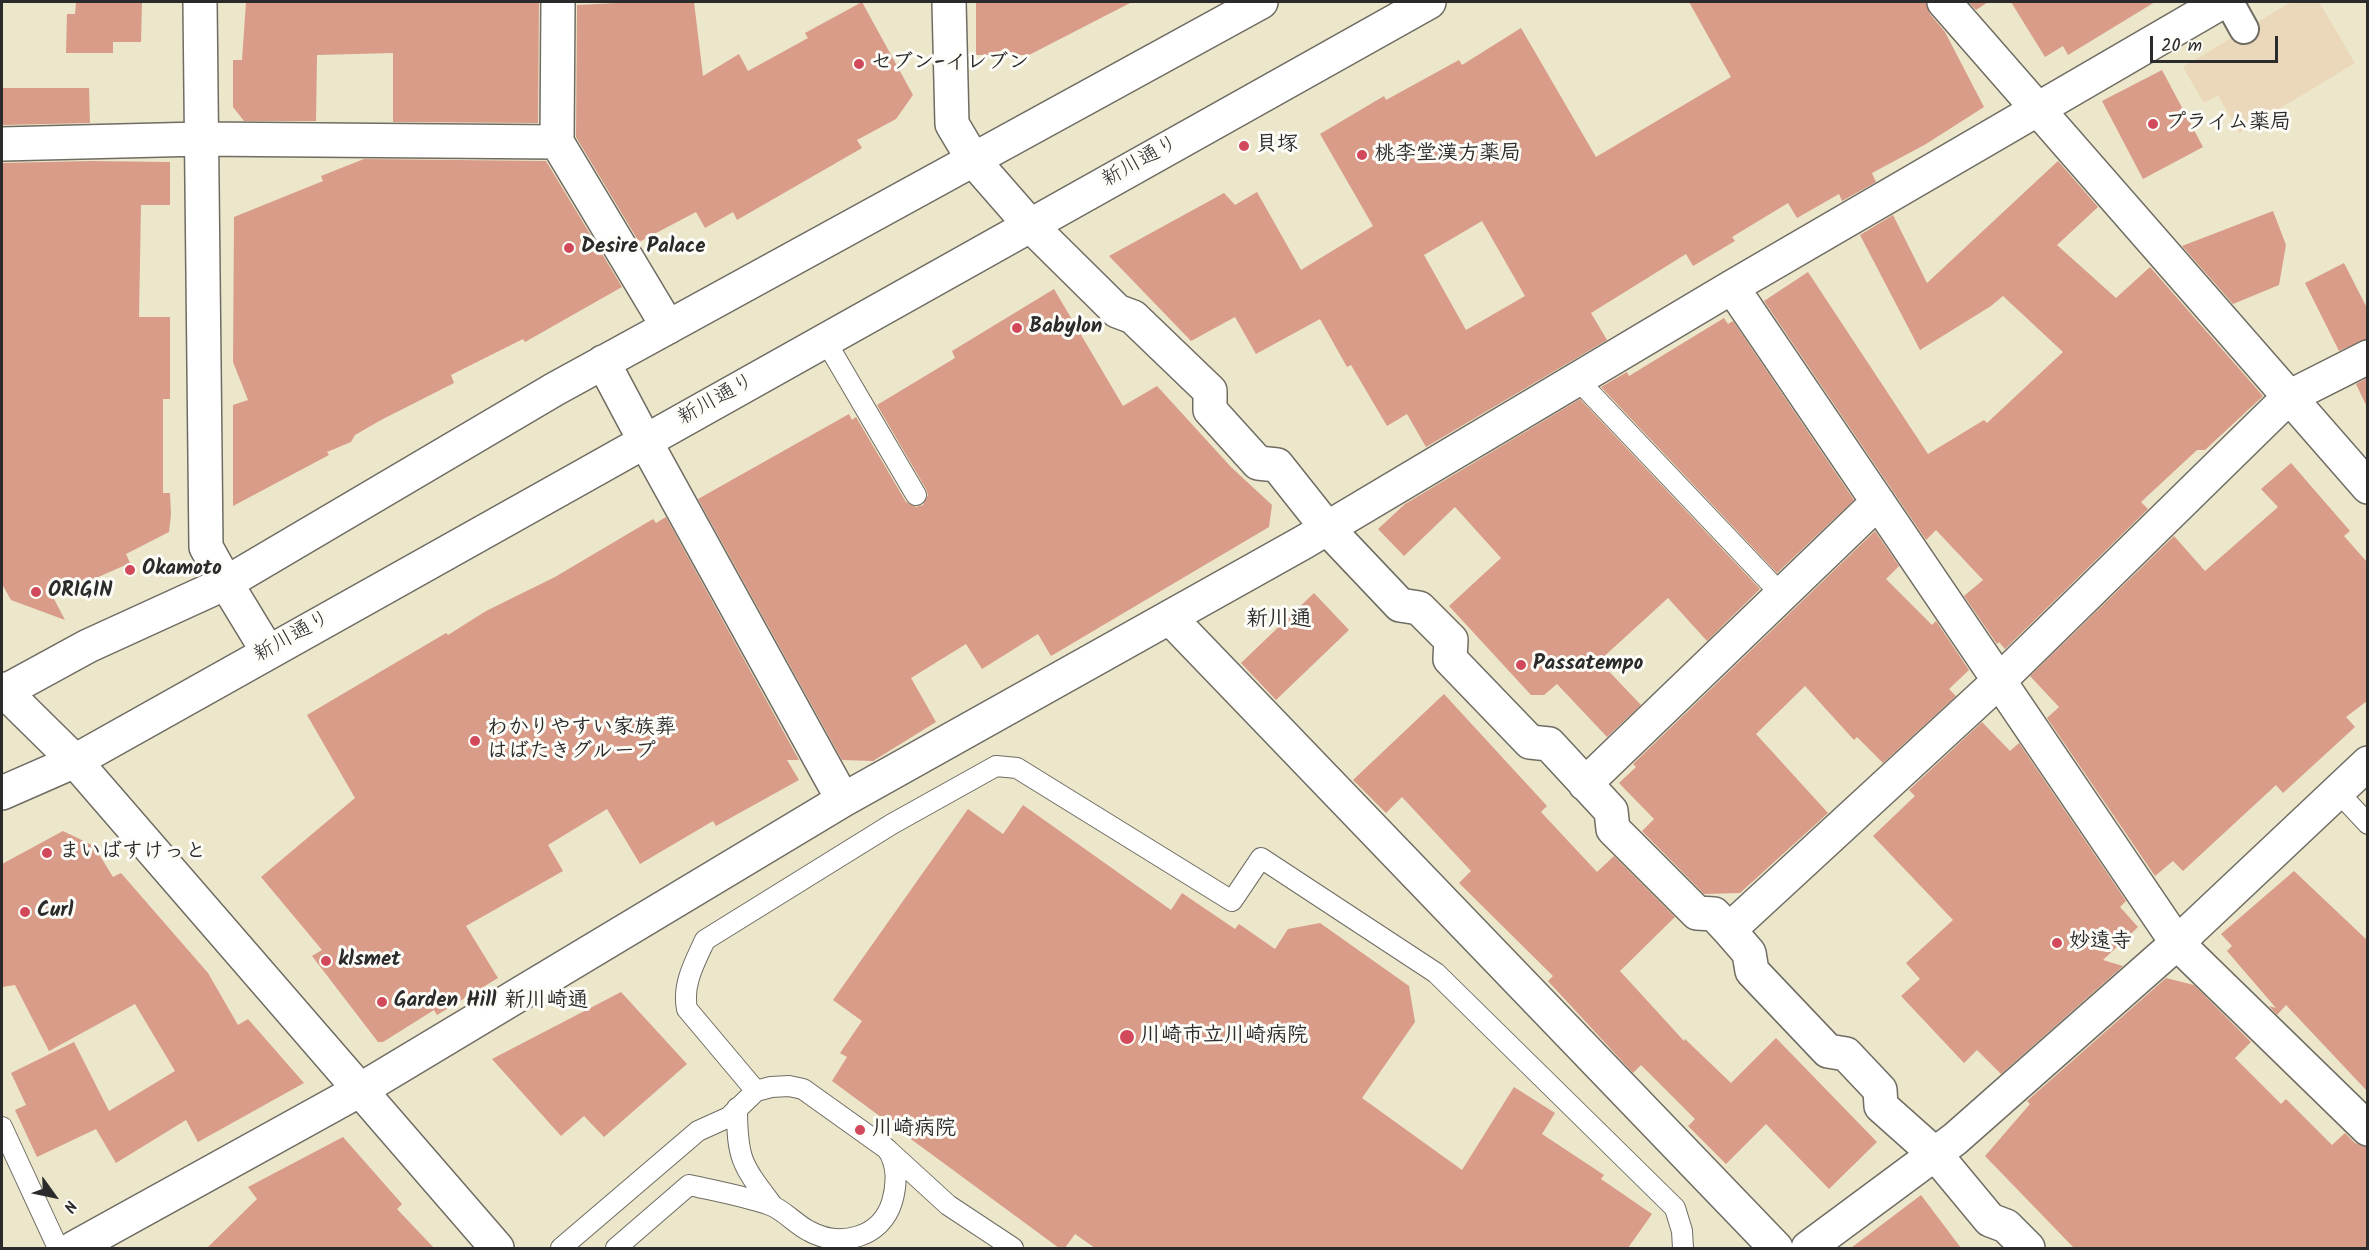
<!DOCTYPE html>
<html>
<head>
<meta charset="utf-8">
<style>
  body { margin:0 }
  #map { position:relative; width:2369px; height:1250px; overflow:hidden; background:#ece6ca; font-family:Kalam,sans-serif }
  canvas { display:block }
  .frame { position:absolute; inset:0; border:3px solid #2b2b2b; pointer-events:none }
  .north { position:absolute; left:24px; top:1166px; width:60px; height:60px; -webkit-text-stroke:4px #fdfcf7; paint-order:stroke; rotate:123deg; font-size:16px; font-weight:700; line-height:24px; text-align:center; color:#2b2b2b }
  .north::after { content:''; display:block; margin:auto; width:21px; height:27px; background:#2b2b2b; clip-path:polygon(50% 0,100% 100%,50% 72%,0 100%) }
  .scale { position:absolute; left:2150px; top:36px; width:128px; height:27px; box-sizing:border-box; border:3px solid #2b2b2b; border-top:0; padding-left:8px; font-size:18px; line-height:21px; white-space:nowrap; color:#2b2b2b; -webkit-text-stroke:4px #fdfcf7; paint-order:stroke }
</style>
</head>
<body>
<div id="map">
<canvas width="2369" height="1250"></canvas>
<div class="frame"></div>
<div class="north">N</div>
<div class="scale">20 m</div>
</div>
<script>
const ctx = document.querySelector('canvas').getContext('2d');
ctx.lineJoin = 'round';
function paint(path, color) {
  ctx.fillStyle = color;
  ctx.fill(path, 'evenodd');
}
function strokePath(path, color, width, dash) {
  ctx.strokeStyle = color;
  ctx.lineWidth = width;
  ctx.lineCap = dash ? 'butt' : 'round';
  ctx.setLineDash(dash || []);
  ctx.stroke(path);
}
function label(font, color, halo, rows, align = 'center') {
  ctx.font = font + ' Kalam,"Klee One",sans-serif';
  ctx.lineWidth = 6;
  ctx.setLineDash([]);
  ctx.textBaseline = 'middle';
  ctx.strokeStyle = halo;
  ctx.fillStyle = color;
  for (const [text, x, y, turn = 0] of rows) {
    ctx.save();
    ctx.translate(x, y);
    ctx.rotate((+turn || 0) * Math.PI / 180);
    ctx.textAlign = isNaN(turn) ? turn : align;
    if (halo) ctx.strokeText(text, 0, 0);
    ctx.fillText(text, 0, 0);
    ctx.restore();
  }
}
paint(new Path2D(`
  M2291 2H2319L2355 63 2239 133 2218 95 2204 103 2183 67Z`), '#ebd8ba');
paint(new Path2D(`
  M76 2H142L141 42H113V53H66L67 14H75Z
  M246 2H539L538 123 393 122V53L317 55 316 121H244L233 107V60H242Z
  M636 2H694L703 76 739 54 748 71 808 38 805 33 862 2 913 95 896 119 857 140 862 148 737 220 733 212 705 228 696 212 639 242 576 137 577 5Z
  M976 2H1132L1029 55H976Z
  M1689 2H1926L1930 14 1945 32 1984 107 1926 144 1872 173 1876 182 1842 201 1839 194 1797 218 1788 203 1732 237 1735 241 1693 266 1686 254 1591 313 1607 340 1426 447 1407 414 1387 426 1351 365 1347 367 1320 319 1256 354 1235 317 1191 341 1109 256 1224 193 1235 205 1257 192 1301 270 1373 226 1320 134 1384 96 1386 100 1459 60 1462 65 1521 28 1596 157 1731 77ZM1482 221 1525 296 1466 330 1424 255Z
  M1968 2H1988L1976 10Z
  M2011 2H2155L2068 55 2063 46 2045 57Z
  M2162 70 2203 147 2143 179 2102 101Z
  M2 88H89L90 123 2 125Z
  M364 159 546 161 622 287 525 342 523 339 451 375 454 383 381 420 355 435 351 442 327 452 329 455 233 506V405L248 400 233 362 234 217 323 181 321 176Z
  M90 161 170 162V205H141L139 317H170V399H163V493H170L171 514 169 532 126 554 130 563 53 597 65 620 11 600 2 584V163Z
  M2058 161 2098 207 2057 245 2116 298 2150 267 2263 396 2205 450H2197L2141 502 2148 509 2005 649 1999 642 1997 644 1964 596 1983 580 1936 530 1926 540 1764 301 1808 272 1928 454 1984 420 1987 423 2063 352 2003 296 1991 306 1920 350 1860 235 1893 215 1927 283Z
  M2273 211 2286 245 2279 285 2233 304 2182 246Z
  M2344 263 2367 308V339L2339 351 2305 283Z
  M1054 289 1123 406 1157 386 1231 467 1272 505 1269 527 1051 656 1038 634 982 669 966 644 911 678 936 722 873 761 842 760 698 499 849 414 852 420 856 417 906 502 916 507 923 505 928 495 926 489 877 405 955 358 952 351Z
  M1724 318 1728 324 1733 321 1854 500 1777 573 1601 387 1627 372 1629 376Z
  M2367 378V407L2356 384Z
  M1580 399 1760 589 1707 641 1668 598 1599 661 1641 705 1607 737 1557 684 1544 695H1531L1449 606 1501 558 1455 507 1404 556 1378 529 1405 504Z
  M2291 463 2350 531 2344 536 2367 562V701L2346 717 2355 727 2283 793 2276 785 2183 871 2173 861 2155 876 2047 718 2059 707 2030 676 2174 536 2205 571 2278 507 2261 489Z
  M666 517 799 760H787L799 780 716 826 713 821 640 864 607 809 548 845 563 871 466 926 498 978 437 1015 434 1010 383 1042H378L312 956 322 950 261 877 355 798 307 715 446 633 448 635 486 611 555 577 653 519 656 523Z
  M1875 531 1899 566 1886 579 1932 625 1936 621 1969 670 1949 689 1956 696 1883 763 1857 737 1854 740 1805 686 1756 734 1828 813 1740 893 1704 894 1642 831 1654 819 1619 783 1636 767 1633 764Z
  M1314 593 1349 630 1276 700 1241 663Z
  M1444 694 1547 806 1541 812 1597 872 1614 856 1675 917 1620 971 1684 1041 1685 1039 1731 1083 1776 1038 1877 1142 1829 1189 1766 1124 1726 1164 1688 1126 1695 1119 1641 1065 1633 1073 1548 981 1553 976 1459 883 1471 871 1402 797 1386 813 1353 780Z
  M1982 722 2010 751 2019 743 2126 901 2120 907 2138 927 2103 960 2123 966 2001 1074 1977 1050 1964 1063 1901 996 1920 979 1906 963 1953 920 1873 836 1915 796 1909 790Z
  M1023 805 1171 910 1182 893 1235 929 1239 924 1275 949 1288 929 1320 923 1409 986 1415 1022 1362 1098 1462 1170 1514 1087 1555 1113 1542 1134 1604 1175 1601 1179 1652 1214 1628 1248H1095L1075 1234 1065 1248H1059L832 1081 847 1057 840 1053 862 1021 833 1000 968 809 1003 834Z
  M63 831 94 846 113 877 121 873 208 973 238 1025 248 1019 304 1083 198 1142 186 1120 116 1163 96 1129 37 1157 15 1110 26 1105 11 1073 74 1042 109 1111 175 1071 135 1004 49 1051 15 985 2 987V864Z
  M2294 871 2367 940V1091L2286 1005 2277 1015 2269 1006 2276 1008 2227 951 2232 946 2221 934Z
  M2166 978 2194 985 2251 1042 2235 1058 2281 1104 2286 1099 2332 1145 2345 1133 2355 1143 2367 1147V1248H2074L1985 1156 2030 1104 2027 1101Z
  M621 992 687 1064 604 1137 584 1116 561 1136 492 1059Z
  M343 1137 402 1204 397 1209 434 1248H207L257 1199 248 1187Z
  M1921 1195 1961 1248H1851Z`), '#d89c89');
const service = new Path2D(`
  M825 340 916 495
  M1577 379 1782 595
  M2338 792 2368 824
  M756 1091 687 1009C682 984 695 962 705 940L892 824 996 766 1017 768 1232 901 1261 858 1436 973 1675 1208 1682 1231 1683 1248
  M737 1108C737 1160 742 1165 773 1206
  M2 1127 58 1248
  M889 1151 948 1205 1013 1248
  M561 1248 698 1131 729 1117 756 1091 771 1087 789 1086 803 1089 887 1149C898 1164 897 1185 892 1202 881 1238 840 1248 809 1231 795 1224 784 1210 770 1205 744 1196 716 1191 689 1185L616 1248`);
const pedestrian = new Path2D(`
  M2229 2 2244 29`);
const minor = new Path2D(`
  M200 2 206 547 226 583
  M558 2 557 142 668 327
  M949 2 952 124 974 161 1030 225 1117 311 1133 317 1210 391V410L1258 463 1277 465 1327 528 1400 605 1419 608 1451 640 1450 659 1530 742 1549 744 1611 811 1613 829 1697 913 1714 914 1729 930 1749 953 1752 971 1828 1051 1846 1054 1880 1090 1881 1106 1936 1155 1990 1220 2006 1226 2028 1248
  M1944 2 2368 487
  M2 144 200 139 557 142
  M1732 287 2177 943 2368 1129
  M645 441 843 800
  M1170 618 1776 1248
  M1585 784 1878 502
  M1729 930 1998 682 2289 397 2368 357
  M74 1248 360 1090 843 800 1304 542 1732 287 2222 2
  M1808 1248 1955 1139 2177 943 2368 763`);
const tertiary = new Path2D(`
  M2 689 75 761 497 1248`);
const secondary = new Path2D(`
  M603 362 645 441
  M226 583 268 652
  M2 693 88 646 226 583 555 389 1261 2
  M2 793 75 761 1429 2`);
strokePath(service, '#6f6c63', 22);
strokePath(pedestrian, '#6f6c63', 32);
strokePath(minor, '#6f6c63', 36);
strokePath(tertiary, '#6f6c63', 36);
strokePath(secondary, '#6f6c63', 36);
strokePath(service, '#fff', 20);
strokePath(pedestrian, '#fff', 28);
strokePath(minor, '#fff', 33);
strokePath(tertiary, '#fff', 33);
strokePath(secondary, '#fff', 33);
for (const [x, y, r, color] of [
  [859,64,6,"#d1495b"],
  [2153,124,6,"#d1495b"],
  [1244,146,6,"#d1495b"],
  [1362,155,6,"#d1495b"],
  [569,248,6,"#d1495b"],
  [1017,328,6,"#d1495b"],
  [130,570,6,"#d1495b"],
  [36,592,6,"#d1495b"],
  [1521,665,6,"#d1495b"],
  [475,741,6,"#d1495b"],
  [47,853,6,"#d1495b"],
  [25,912,6,"#d1495b"],
  [2057,943,6,"#d1495b"],
  [326,961,6,"#d1495b"],
  [382,1002,6,"#d1495b"],
  [1127,1037,8,"#d1495b"],
  [860,1130,6,"#d1495b"]
]) {
  const dot = new Path2D();
  dot.arc(x, y, r, 0, 2 * Math.PI);
  ctx.fillStyle = color;
  ctx.fill(dot);
  strokePath(dot, '#fdfcf7', 2);
}
label('bold 21px', '#2b2b2b', '#fdfcf7', [
  ["セブン-イレブン",871,64],
  ["プライム薬局",2165,124],
  ["貝塚",1256,146],
  ["桃李堂漢方薬局",1374,155],
  ["Desire Palace",581,248],
  ["Babylon",1029,328],
  ["Okamoto",142,570],
  ["ORIGIN",48,592],
  ["Passatempo",1533,665],
  ["わかりやすい家族葬",487,729],
  ["はばたきグループ",487,753],
  ["まいばすけっと",59,853],
  ["Curl",37,912],
  ["妙遠寺",2069,943],
  ["klsmet",338,961],
  ["Garden Hill 新川崎通",394,1002],
  ["川崎市立川崎病院",1140,1037],
  ["川崎病院",872,1130]
], 'left');
label('21px', '#2b2b2b', '#fdfcf7', [
  ["新川通り",1141,163,-29],
  ["新川通り",717,401,-29],
  ["新川通り",293,638,-29]
]);
label('bold 22px', '#2b2b2b', '#fdfcf7', [
  ["新川通",1279,621]
]);
</script>
</body>
</html>
